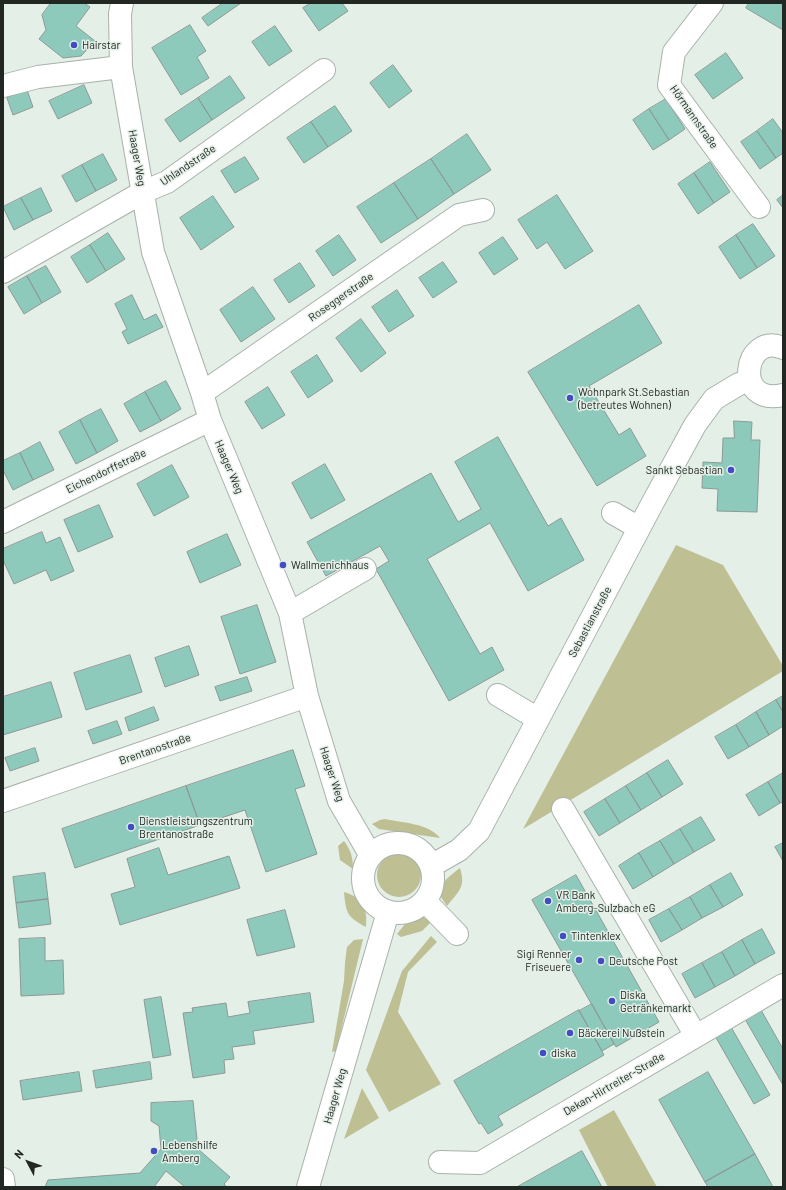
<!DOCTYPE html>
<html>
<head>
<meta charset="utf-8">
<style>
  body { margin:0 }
  #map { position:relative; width:786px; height:1190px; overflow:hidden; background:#e4efe7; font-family:Barlow,sans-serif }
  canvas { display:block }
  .frame { position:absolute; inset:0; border:4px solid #232724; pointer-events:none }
  .north { position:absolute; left:8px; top:1142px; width:40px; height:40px; -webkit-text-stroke:3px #e4efe7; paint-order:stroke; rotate:311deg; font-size:11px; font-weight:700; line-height:16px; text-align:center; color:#232724 }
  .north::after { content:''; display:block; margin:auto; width:14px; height:18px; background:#232724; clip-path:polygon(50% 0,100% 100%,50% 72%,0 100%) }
</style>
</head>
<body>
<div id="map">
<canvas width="786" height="1190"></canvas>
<div class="frame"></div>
<div class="north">N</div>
</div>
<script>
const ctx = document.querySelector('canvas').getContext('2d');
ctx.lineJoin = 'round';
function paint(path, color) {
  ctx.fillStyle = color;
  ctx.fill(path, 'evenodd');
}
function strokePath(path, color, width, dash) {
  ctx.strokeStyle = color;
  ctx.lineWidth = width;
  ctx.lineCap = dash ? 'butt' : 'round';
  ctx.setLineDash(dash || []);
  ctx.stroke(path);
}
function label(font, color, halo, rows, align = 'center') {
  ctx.font = font + ' Barlow,sans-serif';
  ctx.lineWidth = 3;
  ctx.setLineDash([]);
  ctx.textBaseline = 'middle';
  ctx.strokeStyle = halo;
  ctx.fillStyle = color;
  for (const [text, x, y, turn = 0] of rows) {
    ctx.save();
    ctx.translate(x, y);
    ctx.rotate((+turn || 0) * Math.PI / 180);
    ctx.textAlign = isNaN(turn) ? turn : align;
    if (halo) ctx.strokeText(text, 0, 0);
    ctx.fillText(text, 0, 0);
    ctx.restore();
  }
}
paint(new Path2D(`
  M676 545 723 565 783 666V671L523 829Z
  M385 819C403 823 428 823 440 838L379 829 372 824 380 820Z
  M344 841C351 850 353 858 353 869L340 860 338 846Z
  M377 875a22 22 0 1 1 44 0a22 22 0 1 1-44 0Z
  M460 868C466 887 459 891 447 906L439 894C441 881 451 875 460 868Z
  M344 892C362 897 368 908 366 927 347 917 346 913 344 892Z
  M418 916 423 917 431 922 422 931 401 937 397 934 409 919Z
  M431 936 437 942 408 972 398 1012 441 1084 389 1112 366 1070 402 971Z
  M363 939 336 1051 332 1052 344 981 345 963 347 947 354 940Z
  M362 1088 379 1118 344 1139Z
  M614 1110 657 1187H608L579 1130Z`), '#bebf93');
const building = new Path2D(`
  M51 3H84L90 7 76 26 95 41 81 56 63 58 39 39 46 30 42 15Z
  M223 3H241L208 26 202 18Z
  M311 3H342L348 11 319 31 303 8Z
  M749 3H780L783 5V30L746 8Z
  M190 25 206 51 197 57 209 78 181 95 152 48Z
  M275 26 292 51 269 66 252 42Z
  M726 53 743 78 713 99 695 75Z
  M393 65 412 91 389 108 370 83Z
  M230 76 245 98 212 120 198 98Z
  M84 85 92 103 58 119 49 101Z
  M27 90 33 107 13 115 7 98Z
  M198 98 212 120 180 142 165 120Z
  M666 99 685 129 669 140 649 109Z
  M335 106 352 131 328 147 311 122Z
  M649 109 669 140 653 150 633 120Z
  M773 119 783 133V153L776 158 757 131Z
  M311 122 328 147 304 163 287 138Z
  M757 131 776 158 760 169 741 142Z
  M467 134 491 170 454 194 431 159Z
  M103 154 117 180 96 191 82 165Z
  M245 157 259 179 235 193 221 171Z
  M431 159 454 194 418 219 394 183Z
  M710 162 730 192 714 203 694 173Z
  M82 165 96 191 76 202 62 176Z
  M694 173 714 203 698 214 678 184Z
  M394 183 418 219 381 243 357 207Z
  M41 188 52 211 33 220 21 198Z
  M557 195 593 251 565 269 547 242 537 249 518 220Z
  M783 195V208L777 200Z
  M213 196 234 227 201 250 180 218Z
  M21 198 33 220 14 230 3 207Z
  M753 224 775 256 757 268 736 235Z
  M108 233 125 259 106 271 90 245Z
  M339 235 356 260 333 276 316 251Z
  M736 235 757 268 740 279 719 247Z
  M503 237 518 259 494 275 479 253Z
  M90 245 106 271 87 283 71 257Z
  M443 262 457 282 433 298 419 278Z
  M300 263 315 286 289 303 274 280Z
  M46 266 61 292 42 303 27 276Z
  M27 276 42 303 24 314 8 287Z
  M253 287 275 319 241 342 220 310Z
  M397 290 414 316 389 332 372 307Z
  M132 295 144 320 156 314 163 327 128 344 122 332 127 329 115 304Z
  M639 305 662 343 589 386 619 435 630 428 646 456 597 486 528 372Z
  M361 319 386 353 361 372 336 338Z
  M317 355 333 381 308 398 291 372Z
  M166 381 181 409 161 421 145 392Z
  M268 387 285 415 262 429 245 402Z
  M145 392 161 421 140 432 124 404Z
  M101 409 118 441 97 453 80 420Z
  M80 420 97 453 76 464 59 432Z
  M734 421 752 422 751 440H760L757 512 717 511 718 489 702 488 703 462 722 463 723 438H734Z
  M498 437 548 526 561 518 584 560 528 591 490 523 427 559 480 654 492 647 504 670 449 701 376 569 389 561 380 546 326 576 307 542 431 473 458 522 481 509 455 462Z
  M40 442 54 470 33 480 20 453Z
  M20 453 33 480 13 490 3 470V461Z
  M325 464 345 500 311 519 292 483Z
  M172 465 189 497 154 516 137 484Z
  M99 505 113 537 78 552 64 520Z
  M42 532 46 543 60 537 74 571 51 581 46 570 14 584 3 560V549Z
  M227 534 241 565 200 583 187 552Z
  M257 605 276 662 240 674 221 617Z
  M189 646 199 675 165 687 155 658Z
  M130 655 142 692 86 710 74 673Z
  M247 677 252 691 220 701 215 687Z
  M51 682 62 717 3 735V697Z
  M783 696V712L776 700Z
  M776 700 783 712V726L769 735 756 712Z
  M154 707 159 720 129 731 125 718Z
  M756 712 769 735 749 747 736 725Z
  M117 721 122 734 93 744 88 731Z
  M736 725 749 747 728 759 715 737Z
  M35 748 39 761 10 771 5 758Z
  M293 750 305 786 295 789 317 854 266 872 245 810 200 825 186 786Z
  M668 760 683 784 662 797 647 773Z
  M647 773 662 797 641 810 626 786Z
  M783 773V802L780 803 768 782Z
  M768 782 780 803 759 816 746 795Z
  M186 786 200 825 75 868 62 829Z
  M626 786 641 810 620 823 605 799Z
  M605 799 620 823 599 836 584 812Z
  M701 817 715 840 694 852 680 829Z
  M680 829 694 852 674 864 660 841Z
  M660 841 674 864 653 877 639 853Z
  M783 843V861L775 847Z
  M159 848 168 875 229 856 240 888 120 925 111 894 135 887 127 859Z
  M639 853 653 877 633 889 619 866Z
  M45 873 48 899 16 903 13 877Z
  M731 873 743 895 723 907 710 885Z
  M576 875 659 1022 616 1047 532 900Z
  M710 885 723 907 702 918 690 897Z
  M690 897 702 918 682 930 669 909Z
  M48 899 51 924 19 928 16 903Z
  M669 909 682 930 661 942 649 920Z
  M285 910 295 947 257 956 247 920Z
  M762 929 775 953 755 964 742 940Z
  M45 938V961L63 960 64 994 21 996 19 939Z
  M742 940 755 964 735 976 722 952Z
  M722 952 735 976 715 987 702 963Z
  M702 963 715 987 695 998 682 974Z
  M310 993 314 1022 253 1031 255 1044 232 1047 234 1059 224 1060 225 1073 193 1078 183 1013 193 1012 192 1008 226 1003 228 1017 250 1013 248 1002Z
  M161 997 171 1055 153 1058 144 1000Z
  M592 1004 614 1044 602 1051 579 1011Z
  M579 1010 604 1055 498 1116 503 1125 488 1134 481 1123 479 1124 454 1081Z
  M761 1010 783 1049V1085L745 1019Z
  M731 1027 770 1095 754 1104 715 1036Z
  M150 1062 152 1079 96 1088 93 1071Z
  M79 1072 82 1091 23 1100 20 1081Z
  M708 1072 755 1154 705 1182 659 1100Z
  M193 1101 198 1149 230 1177 224 1184 227 1187H185L166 1171 154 1187H45L48 1180 140 1173 161 1149 159 1126 151 1121V1103Z
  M582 1151 602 1187H517Z
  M755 1154 773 1187H708L705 1182Z`);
paint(building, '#8dcabc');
strokePath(building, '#8c9995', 1);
const minor = new Path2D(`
  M122 3 120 14 121 67 153 252 202 393 210 420 290 613 307 696 339 801 371 856
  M712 3 674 52 669 85 759 207
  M3 86 38 77 121 67
  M3 272 143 192 167 182 324 70
  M783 348C743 331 733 407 783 395
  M202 393 459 215 483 210
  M613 513 639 528
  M3 522 210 420
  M290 613 365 569
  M498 695 538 719
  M3 801 307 696
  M563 809 696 1036
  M363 878a35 35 0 1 1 70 0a35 35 0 1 1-70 0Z
  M431 866 459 850 479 831 652 504 695 425 714 399 739 384 750 380
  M425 901 457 934
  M440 1162 480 1163 783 985
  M3 1179 4 1187
  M308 1187 388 912`);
strokePath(minor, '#a8b2ab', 24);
strokePath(minor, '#fff', 22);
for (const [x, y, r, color] of [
  [74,45,4,"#414ec2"],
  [570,398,4,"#414ec2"],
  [731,470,4,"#414ec2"],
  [283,565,4,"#414ec2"],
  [131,827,4,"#414ec2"],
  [548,901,4,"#414ec2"],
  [563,936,4,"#414ec2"],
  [579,960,4,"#414ec2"],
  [601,961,4,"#414ec2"],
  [612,1001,4,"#414ec2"],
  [570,1033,4,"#414ec2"],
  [543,1053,4,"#414ec2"],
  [154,1151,4,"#414ec2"]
]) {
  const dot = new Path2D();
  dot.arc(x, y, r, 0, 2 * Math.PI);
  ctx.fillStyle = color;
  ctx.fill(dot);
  strokePath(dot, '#e4efe7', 1.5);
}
label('11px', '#232724', '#e4efe7', [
  ["Hairstar",82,45],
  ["Wohnpark St.Sebastian",578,392],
  ["(betreutes Wohnen)",578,405],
  ["Sankt Sebastian",723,470,"right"],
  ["Wallmenichhaus",291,565],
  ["Dienstleistungszentrum",139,821],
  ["Brentanostraße",139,834],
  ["VR Bank",556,895],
  ["Amberg-Sulzbach eG",556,908],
  ["Tintenklex",571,936],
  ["Sigi Renner",571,954,"right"],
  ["Friseuere",571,967,"right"],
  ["Deutsche Post",609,961],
  ["Diska",620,995],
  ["Getränkemarkt",620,1008],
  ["Bäckerei Nußstein",578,1033],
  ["diska",551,1053],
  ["Lebenshilfe",162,1145],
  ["Amberg",162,1158]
], 'left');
label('11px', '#232724', '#e4efe7', [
  ["Hörmannstraße",694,117,55],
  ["Haager Weg",137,158,80],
  ["Uhlandstraße",188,165,-34],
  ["Roseggerstraße",341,297,-35],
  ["Haager Weg",229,467,67],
  ["Eichendorffstraße",106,471,-26],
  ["Sebastianstraße",590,622,-62],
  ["Brentanostraße",155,749,-19],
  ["Haager Weg",332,774,72],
  ["Dekan-Hirtreiter-Straße",614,1084,-30],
  ["Haager Weg",335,1096,-74]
]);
</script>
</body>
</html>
